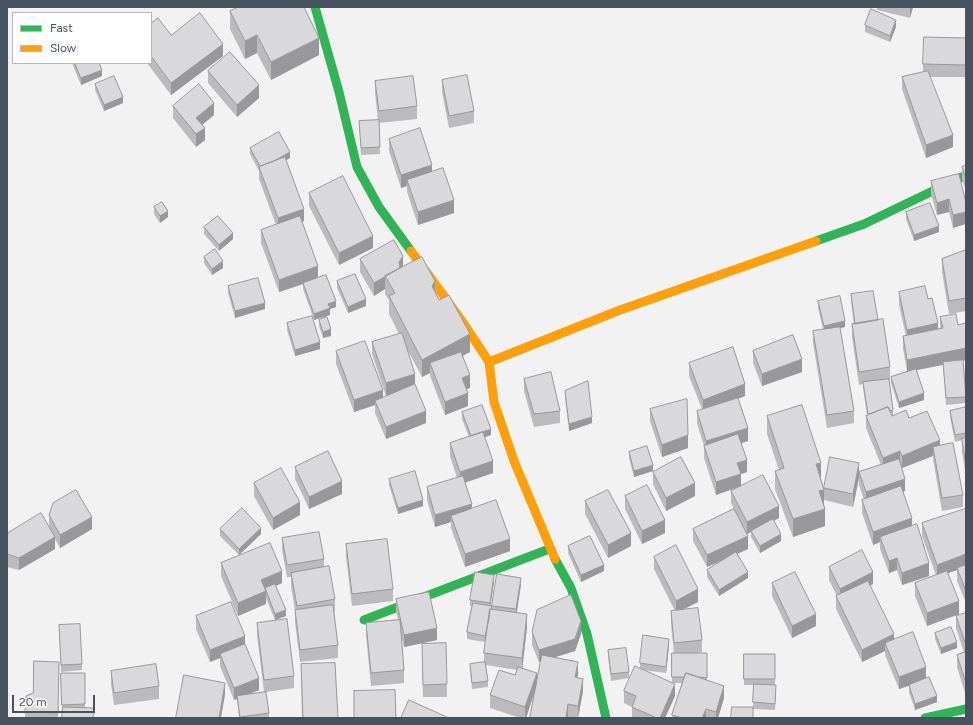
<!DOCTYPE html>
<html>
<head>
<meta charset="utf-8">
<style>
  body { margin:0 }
  #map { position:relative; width:973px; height:725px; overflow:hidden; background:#f2f2f2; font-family:Figtree,sans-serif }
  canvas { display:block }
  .frame { position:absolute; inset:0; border:8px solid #475260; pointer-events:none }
  .legend { position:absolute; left:12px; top:12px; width:140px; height:52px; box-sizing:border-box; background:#fff; border:1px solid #b5babf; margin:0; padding:5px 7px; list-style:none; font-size:12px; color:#475260 }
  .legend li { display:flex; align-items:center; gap:8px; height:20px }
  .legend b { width:20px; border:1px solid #b5babf }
  .scale { position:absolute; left:12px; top:695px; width:83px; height:18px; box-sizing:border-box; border:2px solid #475260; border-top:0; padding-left:5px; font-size:12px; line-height:14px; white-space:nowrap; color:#475260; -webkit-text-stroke:3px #fff; paint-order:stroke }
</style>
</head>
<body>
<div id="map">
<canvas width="973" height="725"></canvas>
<div class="frame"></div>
<ul class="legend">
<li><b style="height:5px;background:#30b455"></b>Fast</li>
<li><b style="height:5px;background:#ff9f0a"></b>Slow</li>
</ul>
<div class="scale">20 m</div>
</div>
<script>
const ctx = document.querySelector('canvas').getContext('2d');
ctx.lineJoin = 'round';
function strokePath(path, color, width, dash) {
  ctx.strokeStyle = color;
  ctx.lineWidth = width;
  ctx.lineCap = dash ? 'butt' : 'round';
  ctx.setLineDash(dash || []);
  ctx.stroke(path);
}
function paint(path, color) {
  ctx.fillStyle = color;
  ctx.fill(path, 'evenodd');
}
strokePath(new Path2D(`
  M315 7 339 92 357 167 379 207 411 251
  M816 241 864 224 966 175
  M555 559 571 588 587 634 606 718
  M364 620 549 549
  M925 718 966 709`), '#30b455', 9);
strokePath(new Path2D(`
  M411 251 462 321 489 362 494 402 514 461 555 559
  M489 362 620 310 816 241`), '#ff9f0a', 9);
paint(new Path2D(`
  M304 7 319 55 271 80 257 53 245 59 230 29V11Z
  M877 7H913L910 18 877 10Z
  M151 23 171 35 223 56 171 95 147 63H151Z
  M865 25 896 27 890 42 865 32Z
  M966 38V77H930L953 147 926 158 902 89V77L923 72V64Z
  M72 63H99L102 76 81 85Z
  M208 71 259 98 237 117 208 83Z
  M442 80 474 111V123L449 128 442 92Z
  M375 81 417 106V119L379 123 380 154 361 155 359 121 378 120 375 93Z
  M95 84 123 103 104 111 95 90Z
  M173 106 214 115 202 125 205 140 196 147 173 118Z
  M389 139 432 171 454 213 418 225 407 192V186L401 188 389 151Z
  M250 148 290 158 286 160 304 221 302 222 318 278 336 307 330 309V315L314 320 303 289V284L279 292 261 243V230L276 225 259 179V171L250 154Z
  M966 165V191L962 179V167Z
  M931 181 966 203 953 228 949 212 937 215 931 194Z
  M309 193 373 248 339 265 309 206Z
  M154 207 168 217 160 223 154 214Z
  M906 212 939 232 914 241 906 219Z
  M204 227 233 239 219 251 204 234Z
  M966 250V311L949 314 942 272V259Z
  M204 257 223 268 212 275 204 263Z
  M360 259 403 267 435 292 470 352 463 356 470 388 466 389 468 406 445 415 430 376V373L422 377 408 351 415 385 426 423 386 439 375 413V405L354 412 336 364V351L383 398 392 394 386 396 372 354V342L399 334 389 314V300L385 294V289L374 296 360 272Z
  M337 281 366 306 348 313 337 288Z
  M228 286 265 309 235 318 228 293Z
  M899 292 928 299 938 329H940V317L958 325 966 323V360L963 361 966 395V403L946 405 943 365 917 370 924 400 899 408 891 383V377L907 371 903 349V336H906L899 305Z
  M851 294 878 320 890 367V380H889L893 410V416L909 418 940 445 963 495V507L942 511 933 459V456L902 468 905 491 903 492 912 526 929 576 902 585 897 570 889 573 880 549V542L873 545 862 513V500H864L859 485V478L853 507 824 500 825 526 793 537 775 489V471L779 470 767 434V416L821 479 824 489V488L859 472 881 465 866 428V416L867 415 863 388V384L859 385 852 337V324H854L851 301Z
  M818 301 845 327 840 328 854 411V423L827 428 813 343V331L823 329 818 308Z
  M319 320 331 336 323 338 319 326Z
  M287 323 320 349 295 356 287 330Z
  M753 351 802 372 762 386 753 363Z
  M689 363 745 396 738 399 748 441 741 443 747 472 741 474V486L779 518 774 521 781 541 760 553 751 537V532L747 534 748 549 737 554 748 578 719 596 707 577V570L723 560 707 567 693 541V529L734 509 731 503V491L736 488 716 495 704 458V446L697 423V411L702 409 689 376Z
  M524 379 560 411V423L534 427 524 391Z
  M565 391 592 423 569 431 565 398Z
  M966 407V477L962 451V440L955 442 950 417V411Z
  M650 409 688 448 662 457 650 421Z
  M462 412 491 435 485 437 493 473 465 483 472 509 510 551 465 567 451 528V522L435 527 427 500V487L457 478 450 456V443L469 437 462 419Z
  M629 452 653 471 634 477 629 458Z
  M295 467 342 494 309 509 295 479Z
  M653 472 695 496 666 511 653 484Z
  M389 479 423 506 398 514 389 485Z
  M254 483 300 515 273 530 254 496Z
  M625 496 665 533 642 544 625 509Z
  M585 501 631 546 608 558 585 514Z
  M966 510V603L957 581V570L948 573 959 614 927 626 915 596V583L936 575 922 536V523Z
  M49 515 92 529 60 548 55 539V549L19 570 7 567V537L49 526Z
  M220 529 261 534 239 555 220 536Z
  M282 538 324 559V567L335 599V611L334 612 338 645V658L300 662 295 622V610L291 586V577H287L282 550Z
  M346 544 393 589V601L352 606 346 557Z
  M568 546 604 571 581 582 568 553Z
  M654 557 698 602 684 609 702 640V652L696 653H707V680L724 698 718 718H672V715L682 683H673L675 696 665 718H632V707L624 703V691L640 668V663L669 645 666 673 642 670 672 683V653H674L671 624V611H675L654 569Z
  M221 563 282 583 276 586 286 616 275 620 266 598V604L238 616 221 576Z
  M829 567 873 584 870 585 894 639 926 678 937 702 915 710 909 692V686L899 689 885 655V651L862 662 836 609V596H837L829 580Z
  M494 582 490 605 492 610V606L521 584 517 613 527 627 522 668 537 682 541 662H539L532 645V632L581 634 575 651 556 657 578 674 577 678 583 691 578 718 568 717V718H530L535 690 526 718H520L490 708V695L515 675 517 670 486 665 488 681V687L472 689 470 671V664L484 662V653L487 635 485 642 467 639V632L472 606H470V600Z
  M772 583 816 626 792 638 772 596Z
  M396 599 437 640 404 647 401 635 404 670V683L371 686 366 635V623L398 620 396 611Z
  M966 613V692L965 693 957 667V655L964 653 956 628V616Z
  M196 616 245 644 259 690 248 694 264 692 257 635V623L294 676V688L266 692 269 713V718H239L237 699 234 700 220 666V658L210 662 196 629Z
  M59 625 82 664V670L61 672Z
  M935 633 957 648 941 654 935 639Z
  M446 643 447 697H423L422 644Z
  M608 650 629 672V678L611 681 608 656Z
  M744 654H775V685L776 691 775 710 753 709V702L754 685H744Z
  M59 662 58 718H25L26 696 33 693Z
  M301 664 338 718H302Z
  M111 671 159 686V699L114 705 111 684Z
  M61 673H85V708L94 718 62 711Z`), '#bbbbbd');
paint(new Path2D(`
  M910 7H913L910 18Z
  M896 20V27L890 42V36Z
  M257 35V53L245 59V41Z
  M319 38V55L271 80V62Z
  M223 44V56L171 95V83Z
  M102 70V76L81 85V78Z
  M259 85V98L237 117V105Z
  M123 97V103L104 111V105Z
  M214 103V115L196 130V118Z
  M205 128V140L196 147V134Z
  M953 135V147L926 158V145Z
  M290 152V158L262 174 261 168Z
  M432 165V177L407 180V186L401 188V175Z
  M949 199V212L937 215V203Z
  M454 200V213L418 225V212Z
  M304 209V221L278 231V218Z
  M168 211V217L160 223V216Z
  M966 212V224L953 228V215Z
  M939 226V232L914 241V235Z
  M233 233V239L219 251V245Z
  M373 236V248L339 265V253Z
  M403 256V269L400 273 399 262Z
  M223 261V268L212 275V269Z
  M318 266V279L279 292V280Z
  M385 277V289L374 296V283Z
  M435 281V299L432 286Z
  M366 299V306L348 313V307Z
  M336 301V307L330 309V315L314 320V314L328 304Z
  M265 303V309L235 318V311Z
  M845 321V327L824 332V326Z
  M938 323V335L907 342V330Z
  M331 329V336L323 338V332Z
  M470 334V352L433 371 430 363V373L422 377V360Z
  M320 342V349L295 356V350Z
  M966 348V360L907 372V360Z
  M802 359V372L762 386V374Z
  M415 374V387L386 396V383Z
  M470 375V388L462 391V378Z
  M745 384V396L703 412V400Z
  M383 390V402L375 401V405L354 412V400Z
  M468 393V406L445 415V402Z
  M924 393V400L899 408V402Z
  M426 411V423L386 439V427Z
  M592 417V423L569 431V424Z
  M748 428V441L706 454V441Z
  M491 429V435L471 442V436Z
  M688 435V448L662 457V445Z
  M940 440V453L933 447V456L902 468V456Z
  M900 451V463L883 470V458Z
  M747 460V472L741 474V486L716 495V482L737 463Z
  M493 461V473L460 484V472Z
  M821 463V481L816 464Z
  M859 463V478L853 507V494Z
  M653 465V471L634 477V471Z
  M905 479V491L866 505V492Z
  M342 481V494L309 509V497Z
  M695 483V496L666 511V498Z
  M824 490V508L819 491Z
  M423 500V506L398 514V508Z
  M300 502V515L273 530V518Z
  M472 504V516H451V522L435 527V515Z
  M779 506V518L747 534V522Z
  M825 509V526L793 537V519Z
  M92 517V529L60 548V535Z
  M912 518V531L880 537V542L873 545V532Z
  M665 520V533L642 544V531Z
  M261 528V534L239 555V549Z
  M631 533V546L608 558V545Z
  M781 534V541L760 553V546Z
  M748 536V549L707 567V555Z
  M55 537V549L19 570V558Z
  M510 539V551L465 567V554Z
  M966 554V567L957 568V570L937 577V565Z
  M897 558V570L889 573V561Z
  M929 563V576L902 585V573Z
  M604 565V571L581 582V575Z
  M282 571V583L266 590 261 580Z
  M748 572V578L719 596V590Z
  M873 572V584L840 601V589Z
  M494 575V582L490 609V603Z
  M521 578V584L516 616V609Z
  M698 589V602L676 613V601Z
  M266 591V604L238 616V603Z
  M959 601V614L927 626V613Z
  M492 606V612L485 642V636Z
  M286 610V616L275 620V614Z
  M527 614V627L522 671V658Z
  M816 614V626L792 638V626Z
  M581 621V634L575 651 539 662V650Z
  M437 628V640L404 647V635Z
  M894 634V646L885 643V651L862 662V650Z
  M245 636V648L220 654V658L210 662V650Z
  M669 639V645L666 673V667Z
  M957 642V648L941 654V648Z
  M578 662V674L575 690V677Z
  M926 667V679L899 689V677Z
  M537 673V685L526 718H525V707Z
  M259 678V690L237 699V696V699L234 700V688Z
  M583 679V691L578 718V706Z
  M965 680H966V692L965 693Z
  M225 683V695L221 718H219Z
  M675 684V696L665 718H660Z
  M724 686V698L718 718H716V712Z
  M937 696V702L915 710V704Z
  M568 704V718H566Z
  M706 709V718H702Z`), '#98989a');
const building = new Path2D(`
  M239 7H304L319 38 271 62 257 35 245 41 230 11Z
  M871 9 896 20 890 36 865 25Z
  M200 13 223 44 171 83 151 56V23L158 18 171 35Z
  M924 37 966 38V65L923 64Z
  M230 52 259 85 237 105 208 71Z
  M75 63H99L102 70 81 78Z
  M928 71 953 135 926 145 902 77Z
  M467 75 474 111 449 116 442 80Z
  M114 76 123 97 104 105 95 84Z
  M413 76 417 106 379 111 375 81Z
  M199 84 214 103 196 118 205 128 196 134 173 106Z
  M379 120 380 147 361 148 359 121Z
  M420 128 432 165 401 175 389 139Z
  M279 132 290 152 272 162 260 166 250 148Z
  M285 157 304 209 278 218 259 167Z
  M966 165V178L962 167Z
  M443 168 454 200 418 212 407 180Z
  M959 174 966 203V212L953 215 949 199 937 203 931 181Z
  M343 176 373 236 339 253 309 193Z
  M162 202 168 211 160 216 154 207Z
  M930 203 939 226 914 235 906 212Z
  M218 216 233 233 219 245 204 227Z
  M300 216 318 266 279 280 261 230Z
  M394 240 403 256 399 262 400 268 374 283 360 259Z
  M215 249 223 261 212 269 204 257Z
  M966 250V298L949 301 942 259Z
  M422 257 435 281 432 286 439 300 449 295 470 334 422 360 389 296 395 293 385 276Z
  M355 274 366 299 348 307 337 281Z
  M326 275 336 301 328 304 330 308 314 314 303 283Z
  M258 278 265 303 235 311 228 286Z
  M925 286 928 299 932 298 938 323 907 330 899 292Z
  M873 291 878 320 855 324 851 294Z
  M840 296 845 321 824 326 818 301Z
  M956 314 958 325 966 323V348L907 360 903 336 943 328 940 317Z
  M312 316 320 342 295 350 287 323Z
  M327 317 331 329 323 332 319 320Z
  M883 319 890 367 859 372 852 324Z
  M840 327 854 411 827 415 813 331Z
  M402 333 415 374 386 383 372 342Z
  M793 335 802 359 762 374 753 351Z
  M365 341 383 390 354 400 336 351Z
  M733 347 745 384 703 400 689 363Z
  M461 352 470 375 462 378 468 393 445 402 430 363Z
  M963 360 966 397 946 398 943 362Z
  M916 369 924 393 899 402 891 377Z
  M551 372 560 411 534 414 524 379Z
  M889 379 893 410 890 411 888 407 872 413 868 414 863 382Z
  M588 381 592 417 569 424 565 391Z
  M415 384 426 411 386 427 375 401Z
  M738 398 748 428 706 441 697 411Z
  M687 399 688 435 662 445 650 409Z
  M482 405 491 429 471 436 462 412Z
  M802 405 821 463 816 464 824 490 819 491 825 509 793 519 775 471 784 468 767 416Z
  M888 407 892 416 906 410 909 418 927 411 940 440 902 456 900 451 883 458 866 416Z
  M966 407V433L955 435 950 411Z
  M483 432 493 461 460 472 450 443Z
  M738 434 747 460 737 463 741 474 716 482 704 446Z
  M962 438H966V465Z
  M953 443 963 495 942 498 933 447Z
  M647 446 653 465 634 471 629 452Z
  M328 451 342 481 309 497 295 467Z
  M681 457 695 483 666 498 653 472Z
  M830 457 859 463 853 494 824 488Z
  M899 459 905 479 866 492 859 472Z
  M281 468 300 502 273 518 254 483Z
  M415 471 423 500 398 508 389 479Z
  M763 475 779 506 747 522 731 491Z
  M463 476 472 504 435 515 427 487Z
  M647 485 665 520 642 531 625 496Z
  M901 486 912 518 873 532 862 500Z
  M76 490 92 517 60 535 49 515 53 503Z
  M608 490 631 533 608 545 585 501Z
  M496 500 510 539 465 554 451 516Z
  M242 508 261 528 239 549 220 529Z
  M734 509 748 536 707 555 693 529Z
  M965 509 966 510V554L937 565 922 523Z
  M41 513 55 537 19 558 7 554V537L8 533Z
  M773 519 781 534 760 546 751 531Z
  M917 524 929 563 902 573 897 558 889 561 880 537Z
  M319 532 324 559 287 565 282 538Z
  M590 536 604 565 581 575 568 546Z
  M387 539 393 589 352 594 346 544Z
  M270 543 282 571 261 580 266 591 238 603 221 563Z
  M676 545 698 589 676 601 654 557Z
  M862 550 873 572 840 589 829 567Z
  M736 552 748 572 719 590 707 570Z
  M966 565V591L957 568Z
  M329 566 335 599 297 606 291 573Z
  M947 571 959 601 927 613 915 583Z
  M475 572 494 575 490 603 470 600Z
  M795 572 816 614 792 626 772 583Z
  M497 574 521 578 516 609 492 606Z
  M868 581 894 634 862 650 836 596Z
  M275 584 286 610 275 614 265 588Z
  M429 592 437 628 404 635 396 599Z
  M571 595 581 621 575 639 539 650 532 632 537 610Z
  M231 602 245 636 210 650 196 616Z
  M473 603 492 606 491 609H490L489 619 485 636 467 632Z
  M333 605 338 645 300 650 295 610Z
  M698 608 702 640 674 643 671 611Z
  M490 609 527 614 522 658 484 653Z
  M966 613V645L956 616Z
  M287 619 294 676 264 680 257 623Z
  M400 620 404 670 371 673 366 623Z
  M80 624 82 664 61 665 59 625Z
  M951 627 957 642 941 648 935 633Z
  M913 632 926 667 899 677 885 643Z
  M643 635 669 639 666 667 640 663Z
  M446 643 447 684 423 685 422 644Z
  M245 644 259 678 234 688 220 654Z
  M626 648 629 672 611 674 608 650Z
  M966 652V680H965L957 655Z
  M672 653H707V678L699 677 686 673 684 677H672Z
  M744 654H775V679H744Z
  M542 655 578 662 575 677 583 679 578 706 568 704 566 718H530Z
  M34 661 59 662 58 713 25 712 26 696 33 693Z
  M485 662 488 681 472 683 470 664Z
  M335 663 338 718H303L301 664Z
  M156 664 159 686 114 693 111 671Z
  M635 666 675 684 660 718H657L632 707 636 696 624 691Z
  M518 667 537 673 525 707 490 695 499 670 515 675Z
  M61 673H85V704L62 705Z
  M686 673 724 686 716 712 706 709 702 718H682L672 715Z
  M184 675 225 683 219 718H176Z
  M929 677 937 696 915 704 909 685Z
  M754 684 776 685 775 704 753 702Z
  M395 690 396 718H354V691Z
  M266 692 269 713 240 717 237 696Z
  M409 700 449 718H401Z
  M63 707 94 708 93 718H62Z
  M732 707H753V718H731Z`);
paint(building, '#d9d9dc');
strokePath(building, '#98989a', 1);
</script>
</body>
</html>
